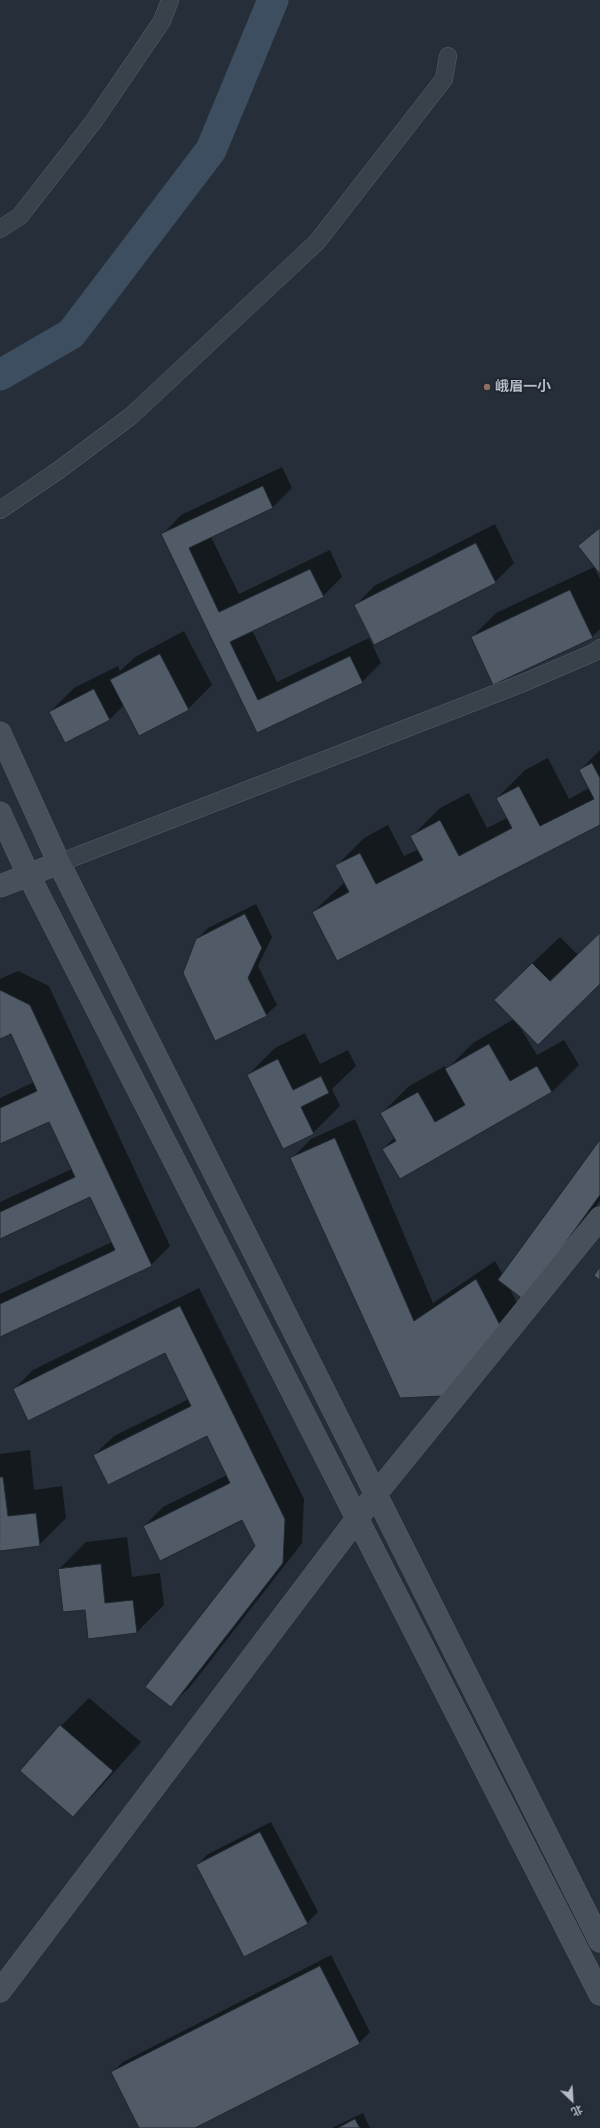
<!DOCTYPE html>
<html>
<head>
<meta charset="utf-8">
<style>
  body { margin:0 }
  #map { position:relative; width:600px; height:2128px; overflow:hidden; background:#262f39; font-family:"PT Sans Narrow","Noto Sans SC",sans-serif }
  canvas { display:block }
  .north { position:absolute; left:552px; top:2080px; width:40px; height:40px; -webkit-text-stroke:3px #1e262f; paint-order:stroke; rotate:155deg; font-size:11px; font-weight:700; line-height:16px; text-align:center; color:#b5bcc5 }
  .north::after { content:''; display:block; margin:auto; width:14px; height:18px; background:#b5bcc5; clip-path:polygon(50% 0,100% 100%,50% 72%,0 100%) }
</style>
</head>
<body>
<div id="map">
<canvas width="600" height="2128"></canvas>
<div class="north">北</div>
</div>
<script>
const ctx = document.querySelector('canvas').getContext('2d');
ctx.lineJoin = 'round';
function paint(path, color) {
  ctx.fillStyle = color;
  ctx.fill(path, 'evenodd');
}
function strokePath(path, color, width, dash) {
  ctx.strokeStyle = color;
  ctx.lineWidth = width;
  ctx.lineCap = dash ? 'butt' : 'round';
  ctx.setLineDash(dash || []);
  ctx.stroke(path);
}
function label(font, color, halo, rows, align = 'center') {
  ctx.font = font + ' "PT Sans Narrow","Noto Sans SC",sans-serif';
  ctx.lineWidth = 4;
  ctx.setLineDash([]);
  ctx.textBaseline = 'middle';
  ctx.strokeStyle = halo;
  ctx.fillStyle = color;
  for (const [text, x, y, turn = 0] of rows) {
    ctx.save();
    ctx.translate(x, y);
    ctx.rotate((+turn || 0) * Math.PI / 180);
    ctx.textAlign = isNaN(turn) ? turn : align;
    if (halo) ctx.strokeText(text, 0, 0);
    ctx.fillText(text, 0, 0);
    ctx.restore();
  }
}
paint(new Path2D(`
  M282 467 292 488 273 507 211 537 239 594 330 550 342 577 323 596 252 630 277 682 369 638 381 663 362 682 257 732 162 535 181 515Z
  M495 524 514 563 495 582 355 606 374 586Z
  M600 527V572L579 546Z
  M594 567 600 579V629L592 637H472L496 613Z
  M184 631 212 685 188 709 139 735 124 705 109 720 50 712 74 688 118 666 120 671 135 657Z
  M600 750V824L313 912 345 882 336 866 364 838 388 825 404 856 419 849 412 836 440 808 469 793 487 828 507 818 497 798 525 770 548 758 569 799 589 788 580 770Z
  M256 904 272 937 258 966 277 1005 266 1015 197 939 208 928Z
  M600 934V983L520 1027 537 1055 564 1040 579 1065 552 1092 383 1149 395 1137 382 1113 409 1086 445 1066 447 1069 473 1043 514 1019 522 973 560 937 578 955Z
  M18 971 49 986 170 1246 151 1265 0 1335V1294L112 1242 90 1196 0 1238V1202L72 1169 49 1121 0 1143V1098L34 1082 11 1032 0 1038V979Z
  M305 1033 320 1064 348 1050 356 1066 332 1089 340 1106 313 1133 248 1075 275 1048Z
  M355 1119 433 1303 495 1261 503 1275 600 1142V1201L543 1279 509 1287 518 1305 441 1395 292 1158 311 1139Z
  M199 1288 304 1499 302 1543 190 1687 170 1706 256 1546 243 1519 144 1526 163 1507 227 1475 207 1435 94 1455 114 1436 189 1399 165 1352 14 1389 33 1370Z
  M30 1450 34 1490 62 1486 66 1518 39 1545 0 1550V1454Z
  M127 1537 132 1577 160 1573 164 1605 137 1632 86 1608 59 1569 86 1542Z
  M89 1698 141 1742 101 1787 73 1815 22 1771 61 1726Z
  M271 1822 318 1912 307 1923 197 1865 208 1854Z
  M331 1955 370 2032 359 2043 193 2128H141L112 2072 123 2062Z
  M363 2113 370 2128H332Z`), '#0007');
strokePath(new Path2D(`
  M0 375 71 334 211 150 273 0`), '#3d4e60', 31);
const building = new Path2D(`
  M263 486 273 508 189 548 219 612 310 569 324 597 230 642 258 700 350 656 363 683 257 733 161 534Z
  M600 528V574L578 546Z
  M476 543 496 583 374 645 354 605Z
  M570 590 593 638 493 685 471 637Z
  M160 654 189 710 139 736 110 680Z
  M94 689 110 720 65 743 49 712Z
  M592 763 600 778V825L337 961 312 912 349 892 335 865 360 853 376 884 423 860 410 836 440 820 459 856 512 828 496 798 519 786 540 826 594 799 579 770Z
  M245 914 262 948 248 978 267 1016 215 1041 183 973 196 939Z
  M600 933V984L538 1045 494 1000 532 963 550 981Z
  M0 990 30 1005 152 1266 0 1337V1304L115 1250 90 1197 0 1239V1212L75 1177 49 1122 0 1144V1108L37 1091 11 1034 0 1039Z
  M489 1044 510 1081 537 1066 552 1092 400 1179 382 1149 396 1141 380 1113 418 1092 435 1122 465 1105 445 1069Z
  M278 1059 293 1090 321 1076 329 1093 301 1107 314 1134 283 1149 247 1075Z
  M335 1138 414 1321 476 1279 500 1325 442 1396 400 1398 290 1158Z
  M600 1140V1195L524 1300 498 1280Z
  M600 1267V1280L594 1276Z
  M180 1306 285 1519 283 1563 171 1707 145 1687 255 1546 242 1520 160 1561 143 1526 230 1483 207 1436 108 1485 93 1455 191 1406 165 1353 28 1421 13 1389Z
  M0 1477H3L8 1516 36 1513 40 1546 0 1551Z
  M101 1564 105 1603 133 1600 137 1633 88 1639 85 1610 63 1612 58 1569Z
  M60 1725 113 1771 73 1817 20 1771Z
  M260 1832 308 1924 244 1957 196 1865Z
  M320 1966 360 2044 195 2128H139L111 2072Z
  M355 2119 360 2128H338Z`);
paint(building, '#515b67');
strokePath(building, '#202831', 1);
const street = new Path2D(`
  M0 229 20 216 94 121 162 21 170 0
  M0 510 59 470 131 416 317 242 444 79 448 56
  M59 863 523 683 593 653 600 648`);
const secondary = new Path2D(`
  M0 733 59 863 600 1941
  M0 813 28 874 600 1994
  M0 886 59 863
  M0 1991 375 1495 600 1218`);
strokePath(street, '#575f68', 18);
strokePath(secondary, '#575f68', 23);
strokePath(street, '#39414a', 17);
strokePath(secondary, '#48505c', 22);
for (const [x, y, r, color] of [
  [487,387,4,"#8d6e63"]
]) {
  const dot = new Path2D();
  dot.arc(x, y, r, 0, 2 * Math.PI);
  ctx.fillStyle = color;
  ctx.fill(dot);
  strokePath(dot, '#1e262f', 1.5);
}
label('bold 14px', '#b5bcc5', '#1e262f', [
  ["峨眉一小",495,387]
], 'left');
</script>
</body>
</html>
